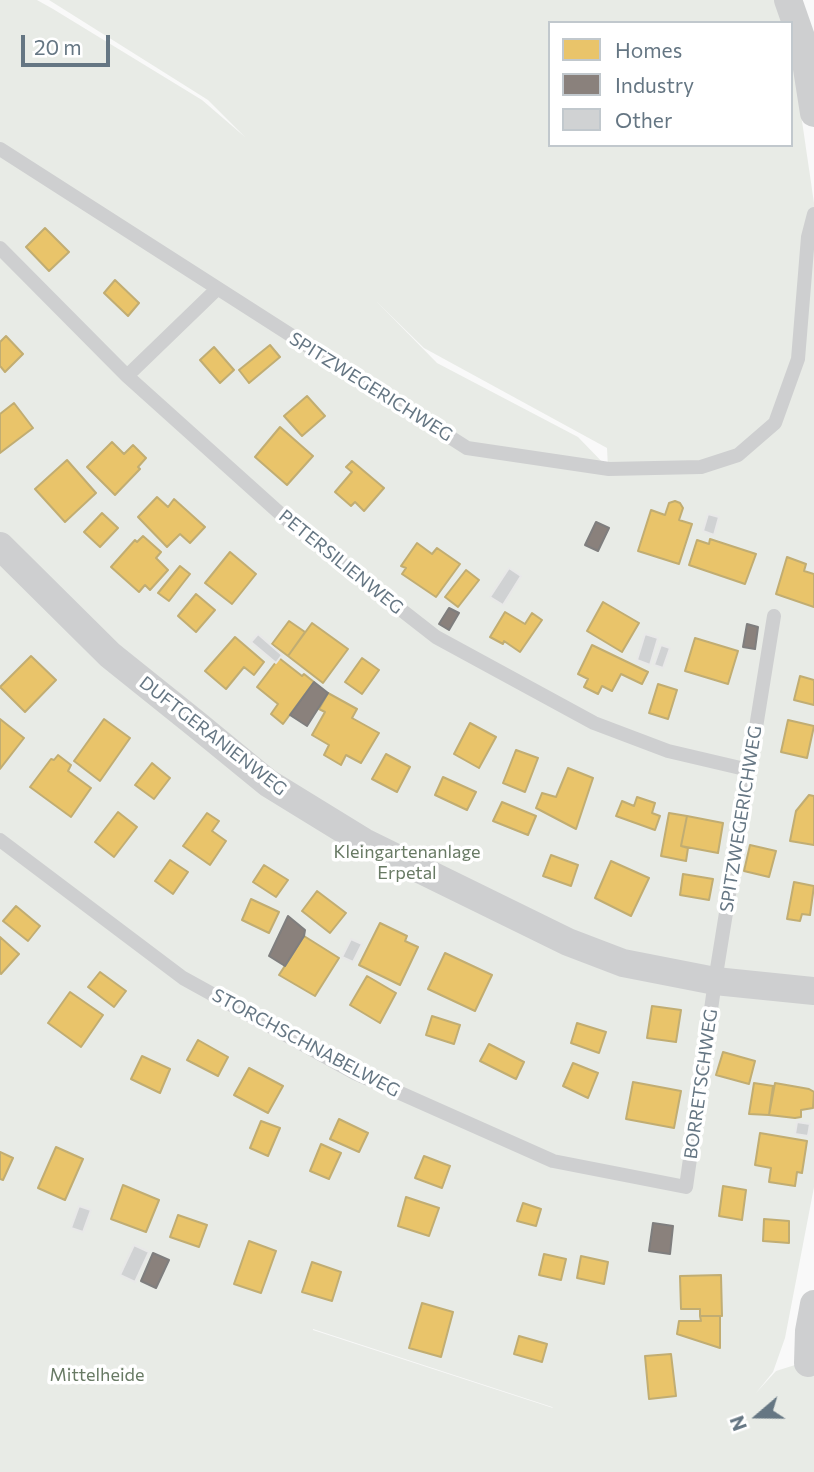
<!DOCTYPE html>
<html>
<head>
<meta charset="utf-8">
<style>
  body { margin:0 }
  #map { position:relative; width:814px; height:1472px; overflow:hidden; background:#f9f9f9; font-family:Commissioner,sans-serif }
  canvas { display:block }
  .legend { position:absolute; left:548px; top:21px; width:245px; height:126px; box-sizing:border-box; background:#fff; border:2px solid #c1c8cd; margin:0; padding:9px 12px; list-style:none; font-size:21px; color:#657683 }
  .legend li { display:flex; align-items:center; gap:14px; height:35px }
  .legend b { width:35px; border:2px solid #c1c8cd }
  .north { position:absolute; left:723px; top:1381px; width:70px; height:70px; -webkit-text-stroke:5px #fff; paint-order:stroke; rotate:250deg; font-size:19px; font-weight:700; line-height:28px; text-align:center; color:#657683 }
  .north::after { content:''; display:block; margin:auto; width:24px; height:32px; background:#657683; clip-path:polygon(50% 0,100% 100%,50% 72%,0 100%) }
  .scale { position:absolute; left:21px; top:35px; width:89px; height:32px; box-sizing:border-box; border:4px solid #657683; border-top:0; padding-left:9px; font-size:21px; line-height:24px; white-space:nowrap; color:#657683; -webkit-text-stroke:5px #fff; paint-order:stroke }
</style>
</head>
<body>
<div id="map">
<canvas width="814" height="1472"></canvas>
<ul class="legend">
<li><b style="height:19px;background:#e9c46a"></b>Homes</li>
<li><b style="height:19px;background:#8a817c"></b>Industry</li>
<li><b style="height:19px;background:#d0d2d3"></b>Other</li>
</ul>
<div class="north">N</div>
<div class="scale">20 m</div>
</div>
<script>
const ctx = document.querySelector('canvas').getContext('2d');
ctx.lineJoin = 'round';
function paint(path, color) {
  ctx.fillStyle = color;
  ctx.fill(path, 'evenodd');
}
function strokePath(path, color, width, dash) {
  ctx.strokeStyle = color;
  ctx.lineWidth = width;
  ctx.lineCap = dash ? 'butt' : 'round';
  ctx.setLineDash(dash || []);
  ctx.stroke(path);
}
function label(font, color, halo, rows, align = 'center') {
  ctx.font = font + ' Commissioner,sans-serif';
  ctx.lineWidth = 7;
  ctx.setLineDash([]);
  ctx.textBaseline = 'middle';
  ctx.strokeStyle = halo;
  ctx.fillStyle = color;
  for (const [text, x, y, turn = 0] of rows) {
    ctx.save();
    ctx.translate(x, y);
    ctx.rotate((+turn || 0) * Math.PI / 180);
    ctx.textAlign = isNaN(turn) ? turn : align;
    if (halo) ctx.strokeText(text, 0, 0);
    ctx.fillText(text, 0, 0);
    ctx.restore();
  }
}
paint(new Path2D(`
  M0 0H37L53 9 202 100 245 137 208 100 49 0H775L783 23H550V145H791V46L814 203V1187L785 1338 773 1372 756 1393 776 1371 814 1359V1472H0ZM376 301 424 348 607 448 608 468 578 437 437 363ZM313 1329 552 1407 553 1408 313 1330Z`), '#e8ebe6');
const homes = new Path2D(`
  M45 228 69 252 49 271 26 247Z
  M115 280 139 303 128 316 104 293Z
  M6 336 23 354 5 372 0 366V342Z
  M270 345 280 357 249 383 239 370Z
  M214 347 234 370 220 383 200 360Z
  M307 396 325 416 302 436 284 416Z
  M14 403 33 428 0 453V414Z
  M280 427 313 456 287 485 255 457Z
  M112 442 124 454 133 445 146 458 138 467 140 469 115 495 87 467Z
  M67 460 96 493 65 522 35 489Z
  M352 461 384 488 364 511 355 502 351 506 335 492 352 472 346 467Z
  M157 497 168 507 174 499 205 527 190 543 180 534 167 547 138 517Z
  M675 501 680 503 683 508 679 520 692 524 679 564 638 551 651 510 665 515 669 503Z
  M102 513 118 528 100 547 84 532Z
  M143 536 161 552 156 558 168 570 150 590 145 585 139 592 111 567 135 540 137 542Z
  M710 539 756 554 745 584 689 565 697 540 709 544Z
  M417 543 432 554 437 548 460 564 436 597 402 574 406 568 401 566Z
  M230 552 256 574 232 604 205 583Z
  M787 557 806 564 804 571 814 574V607L776 594Z
  M180 566 190 574 169 601 158 593Z
  M466 570 479 580 458 607 445 597Z
  M196 594 215 610 196 632 178 616Z
  M603 602 639 623 622 652 587 631Z
  M505 612 525 624 532 613 542 620 520 652 504 641 503 644 490 637Z
  M289 621 305 632 288 656 272 644Z
  M312 623 348 649 323 683 288 656Z
  M235 637 264 662 254 675 244 667 226 689 205 671Z
  M695 638 738 651 728 684 685 671Z
  M592 645 648 672 642 684 621 674 612 691 602 686 598 694 584 687 588 679 578 674Z
  M31 656 56 680 25 712 0 687Z
  M279 658 302 676 304 674 314 682 283 724 271 714 278 704 257 687Z
  M362 658 379 670 362 694 345 682Z
  M800 676 814 680V705L794 700Z
  M658 684 677 690 668 719 649 713Z
  M328 693 357 709 352 718 379 733 361 763 346 755 341 765 324 755 329 745 312 735 325 712 319 709Z
  M0 719 24 738 0 769Z
  M104 719 130 738 100 781 74 761Z
  M788 720 814 726 807 758 781 752Z
  M470 723 496 737 479 768 454 754Z
  M516 750 538 758 525 792 503 783Z
  M386 754 410 767 397 792 372 779Z
  M58 755 71 765 68 771 91 788 71 817 30 787 51 759 54 760Z
  M152 763 170 778 154 799 135 785Z
  M568 768 593 778 576 829 536 808 542 793 556 797Z
  M443 777 476 792 467 810 435 795Z
  M809 795 814 796V845L790 841 796 811Z
  M637 797 655 803 652 813 660 816 655 830 616 816 622 801 634 806Z
  M502 802 536 816 528 835 493 821Z
  M118 812 137 827 114 857 95 842Z
  M207 813 219 821 212 831 226 841 210 865 183 846Z
  M669 813 687 816 681 846 688 848 686 861 661 856Z
  M687 816 723 823 718 853 681 846Z
  M750 845 776 851 769 877 744 871Z
  M551 855 578 865 571 886 543 876Z
  M170 860 188 872 173 894 155 881Z
  M611 861 649 878 631 916 595 898Z
  M264 865 288 880 276 897 253 882Z
  M683 874 713 879 709 900 680 895Z
  M794 882 814 886 810 915 802 914 800 921 787 919Z
  M317 891 346 913 330 933 302 911Z
  M251 899 279 912 269 933 242 920Z
  M16 906 40 926 28 941 3 921Z
  M380 923 407 936 405 941 418 947 400 985 359 965Z
  M304 936 339 958 315 996 279 975Z
  M0 937 19 954 1 974 0 972Z
  M445 953 492 975 475 1011 428 989Z
  M100 972 126 991 114 1007 88 987Z
  M367 976 396 993 380 1023 350 1005Z
  M70 992 103 1015 81 1047 48 1023Z
  M652 1006 681 1010 676 1042 647 1038Z
  M432 1016 460 1025 454 1044 426 1035Z
  M577 1023 606 1032 599 1053 571 1043Z
  M198 1040 228 1057 218 1076 187 1060Z
  M489 1044 524 1062 516 1079 480 1061Z
  M723 1052 755 1061 749 1084 716 1075Z
  M142 1056 170 1069 160 1093 131 1079Z
  M573 1063 598 1073 588 1098 563 1086Z
  M249 1068 283 1086 268 1113 234 1095Z
  M633 1082 681 1091 674 1128 626 1119Z
  M754 1083 773 1086 769 1115 749 1114Z
  M775 1083 809 1089 814 1092 813 1108 801 1110V1117L795 1118 769 1115Z
  M339 1119 368 1133 359 1152 330 1139Z
  M261 1121 280 1128 268 1156 250 1148Z
  M760 1133 807 1141 802 1173 797 1172 795 1186 769 1182 771 1168 755 1165Z
  M321 1144 341 1153 329 1179 310 1171Z
  M56 1147 83 1159 65 1200 38 1188Z
  M0 1152 13 1158 3 1180 0 1179Z
  M424 1156 450 1166 442 1188 415 1178Z
  M123 1185 159 1200 146 1232 111 1219Z
  M723 1186 746 1190 742 1220 719 1216Z
  M406 1197 439 1208 429 1236 398 1226Z
  M523 1203 541 1209 536 1226 517 1221Z
  M178 1215 207 1225 199 1247 170 1237Z
  M764 1219 789 1221V1243L763 1241Z
  M249 1241 276 1251 261 1293 234 1284Z
  M544 1254 566 1259 561 1280 539 1275Z
  M581 1256 608 1262 604 1284 577 1278Z
  M312 1262 341 1272 332 1301 302 1292Z
  M721 1275 722 1316H700V1309H681L680 1276Z
  M422 1303 453 1312 441 1357 409 1348Z
  M700 1316H720V1348L677 1334 679 1321H701Z
  M519 1336 547 1344 542 1362 514 1354Z
  M671 1354 676 1396 649 1399 645 1356Z`);
paint(homes, '#e9c46a');
strokePath(homes, '#c1ad72', 2);
const industry = new Path2D(`
  M596 522 609 528 598 551 585 545Z
  M449 608 459 613 449 630 439 624Z
  M747 624 758 627 755 649 743 647Z
  M314 682 328 693 307 726 290 715Z
  M288 916 305 930 304 936 285 966 269 956Z
  M653 1223 673 1226 670 1254 649 1251Z
  M153 1253 169 1260 156 1288 141 1281Z`);
paint(industry, '#8a817c');
strokePath(industry, '#7f7e7e', 2);
const building = new Path2D(`
  M708 514 719 517 714 535 703 531Z
  M509 568 521 576 503 605 490 597Z
  M258 634 282 655 276 663 251 642Z
  M645 634 658 638 650 665 637 660Z
  M661 645 670 648 663 668 654 665Z
  M351 939 362 944 353 962 342 957Z
  M797 1122 810 1124 808 1136 795 1134Z
  M79 1206 91 1210 83 1232 71 1228Z
  M134 1245 149 1252 135 1282 120 1275Z`);
paint(building, '#d0d2d3');
strokePath(building, '#e8e8e8', 2);
strokePath(new Path2D(`
  M0 149 467 448 609 469 701 467 738 455 775 423 798 359 808 237 814 214
  M0 248 127 376 295 527 436 637 594 723 668 751 749 770
  M127 376 217 289
  M0 840 183 978 355 1073 553 1161 686 1187 715 981 774 616`), '#cecfd0', 14);
strokePath(new Path2D(`
  M788 0 803 43 814 113
  M0 546 110 655 196 724 268 783 364 842 568 942 623 963 715 981 814 991
  M808 1363 809 1331 814 1304`), '#cecfd0', 28);
label('18px', '#657683', '#fff', [
  ["SPITZWEGERICHWEG",371,387,32],
  ["PETERSILIENWEG",341,562,39],
  ["DUFTGERANIENWEG",213,736,38],
  ["SPITZWEGERICHWEG",741,819,-81],
  ["STORCHSCHNABELWEG",306,1043,28],
  ["BORRETSCHWEG",701,1084,-82]
]);
label('18px', '#687a64', '#fff', [
  ["Kleingartenanlage",407,852],
  ["Erpetal",407,873],
  ["Mittelheide",97,1375]
]);
</script>
</body>
</html>
